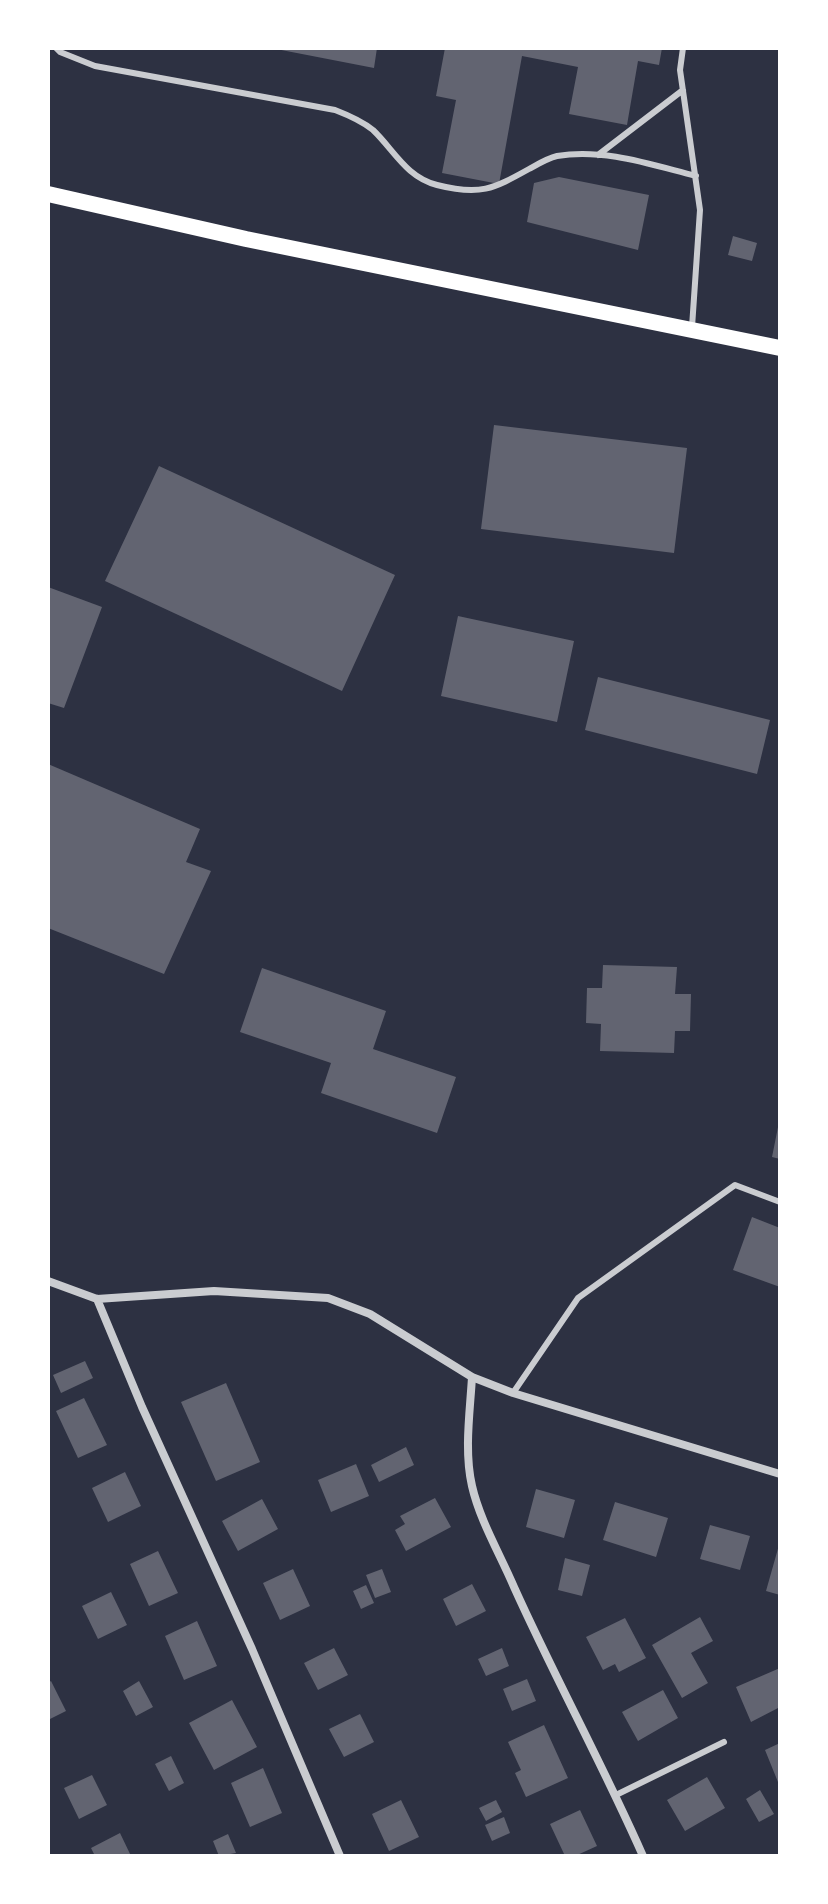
<!DOCTYPE html>
<html>
<head>
<meta charset="utf-8">
<style>
  body { margin:0 }
  #map { position:relative; width:828px; height:1904px; overflow:hidden; background:#2d3142; font-family:"Open Sans",sans-serif }
  canvas { display:block }
  .frame { position:absolute; inset:0; border:50px solid #fff; pointer-events:none }
</style>
</head>
<body>
<div id="map">
<canvas width="828" height="1904"></canvas>
<div class="frame"></div>
</div>
<script>
const ctx = document.querySelector('canvas').getContext('2d');
ctx.lineJoin = 'round';
function paint(path, color) {
  ctx.fillStyle = color;
  ctx.fill(path, 'evenodd');
}
function strokePath(path, color, width, dash) {
  ctx.strokeStyle = color;
  ctx.lineWidth = width;
  ctx.lineCap = dash ? 'butt' : 'round';
  ctx.setLineDash(dash || []);
  ctx.stroke(path);
}
paint(new Path2D(`
  M271 48H377L374 68Z
  M445 48H662L659 65 638 61 627 125 569 114 578 67 522 56 499 184 442 173 456 100 436 96Z
  M559 177 649 195 638 250 527 222 534 183Z
  M733 236 757 243 752 261 728 255Z
  M494 425 687 448 674 553 481 529Z
  M159 466 395 575 342 691 105 581Z
  M48 587 102 607 64 708 48 703Z
  M458 616 574 641 557 722 441 696Z
  M598 677 770 720 757 774 585 730Z
  M48 764 200 829 186 862 211 871 164 974 48 928Z
  M603 965 677 967 675 994H691L690 1031H675L674 1053 600 1051 601 1024 586 1023 587 988H602Z
  M262 968 386 1011 373 1049 456 1077 437 1133 321 1093 331 1063 240 1032Z
  M779 1122H780V1159L772 1157Z
  M752 1217 780 1228V1287L733 1270Z
  M85 1361 93 1378 61 1393 53 1375Z
  M226 1383 260 1462 216 1481 181 1402Z
  M84 1398 107 1445 78 1458 56 1411Z
  M406 1447 414 1465 379 1482 371 1465Z
  M356 1464 369 1496 331 1512 318 1480Z
  M125 1472 141 1506 108 1522 92 1488Z
  M536 1489 575 1500 564 1538 526 1527Z
  M435 1498 451 1527 406 1551 395 1530 405 1524 400 1516Z
  M262 1499 278 1529 238 1551 222 1521Z
  M615 1502 668 1518 656 1557 603 1540Z
  M710 1525 750 1536 740 1570 700 1559Z
  M779 1545H780V1595L766 1591Z
  M158 1551 178 1593 149 1606 130 1564Z
  M565 1558 590 1565 582 1596 558 1590Z
  M293 1569 310 1606 280 1620 263 1583Z
  M382 1569 391 1592 375 1598 366 1575Z
  M472 1584 486 1611 456 1626 443 1599Z
  M366 1585 374 1603 361 1609 353 1591Z
  M111 1592 127 1625 98 1639 82 1606Z
  M700 1617 713 1641 691 1653 708 1683 682 1698 652 1645Z
  M625 1618 646 1658 619 1672 615 1664 603 1670 586 1637Z
  M197 1621 217 1666 184 1680 165 1636Z
  M334 1648 348 1675 318 1690 304 1663Z
  M502 1648 509 1666 486 1676 478 1659Z
  M780 1668V1707L751 1722 736 1687Z
  M527 1679 536 1701 512 1711 503 1689Z
  M51 1681 66 1711 48 1720V1683Z
  M139 1681 153 1707 136 1716 123 1691Z
  M663 1690 678 1718 638 1741 622 1712Z
  M232 1700 257 1747 214 1770 189 1723Z
  M360 1714 374 1742 344 1757 329 1729Z
  M544 1725 568 1778 526 1797 515 1773 521 1770 508 1742Z
  M780 1743V1787L765 1750Z
  M171 1756 184 1783 169 1791 155 1764Z
  M263 1768 282 1813 250 1827 231 1783Z
  M92 1775 107 1805 79 1819 64 1788Z
  M707 1777 725 1808 685 1831 667 1800Z
  M760 1790 774 1814 759 1822 746 1799Z
  M401 1800 419 1837 389 1851 372 1814Z
  M496 1800 502 1812 486 1821 479 1808Z
  M580 1810 597 1846 575 1856H565L550 1824Z
  M504 1817 510 1833 492 1841 485 1825Z
  M120 1833 131 1856H95L91 1848Z
  M228 1834 236 1853 219 1856 213 1841Z`), '#626471');
strokePath(new Path2D(`
  M56 48 60 52 95 66 335 110C348 115 362 121 373 130 394 150 406 177 437 185 480 196 493 189 529 169 538 164 548 158 557 156 604 148 652 165 696 176
  M683 48 680 70 700 210 692 327
  M598 155 683 90
  M513 1393 578 1298 735 1185 780 1202
  M616 1795 724 1742`), '#caccd0', 6);
strokePath(new Path2D(`
  M48 1281 97 1299 214 1291 328 1298 370 1314 472 1377 513 1393 780 1474
  M97 1299 142 1407 252 1649 340 1856
  M472 1377C470 1412 464 1451 472 1486 480 1521 500 1554 514 1587 555 1678 603 1765 643 1856`), '#caccd0', 8);
strokePath(new Path2D(`
  M48 194 246 239 780 348`), '#fff', 16);
</script>
</body>
</html>
